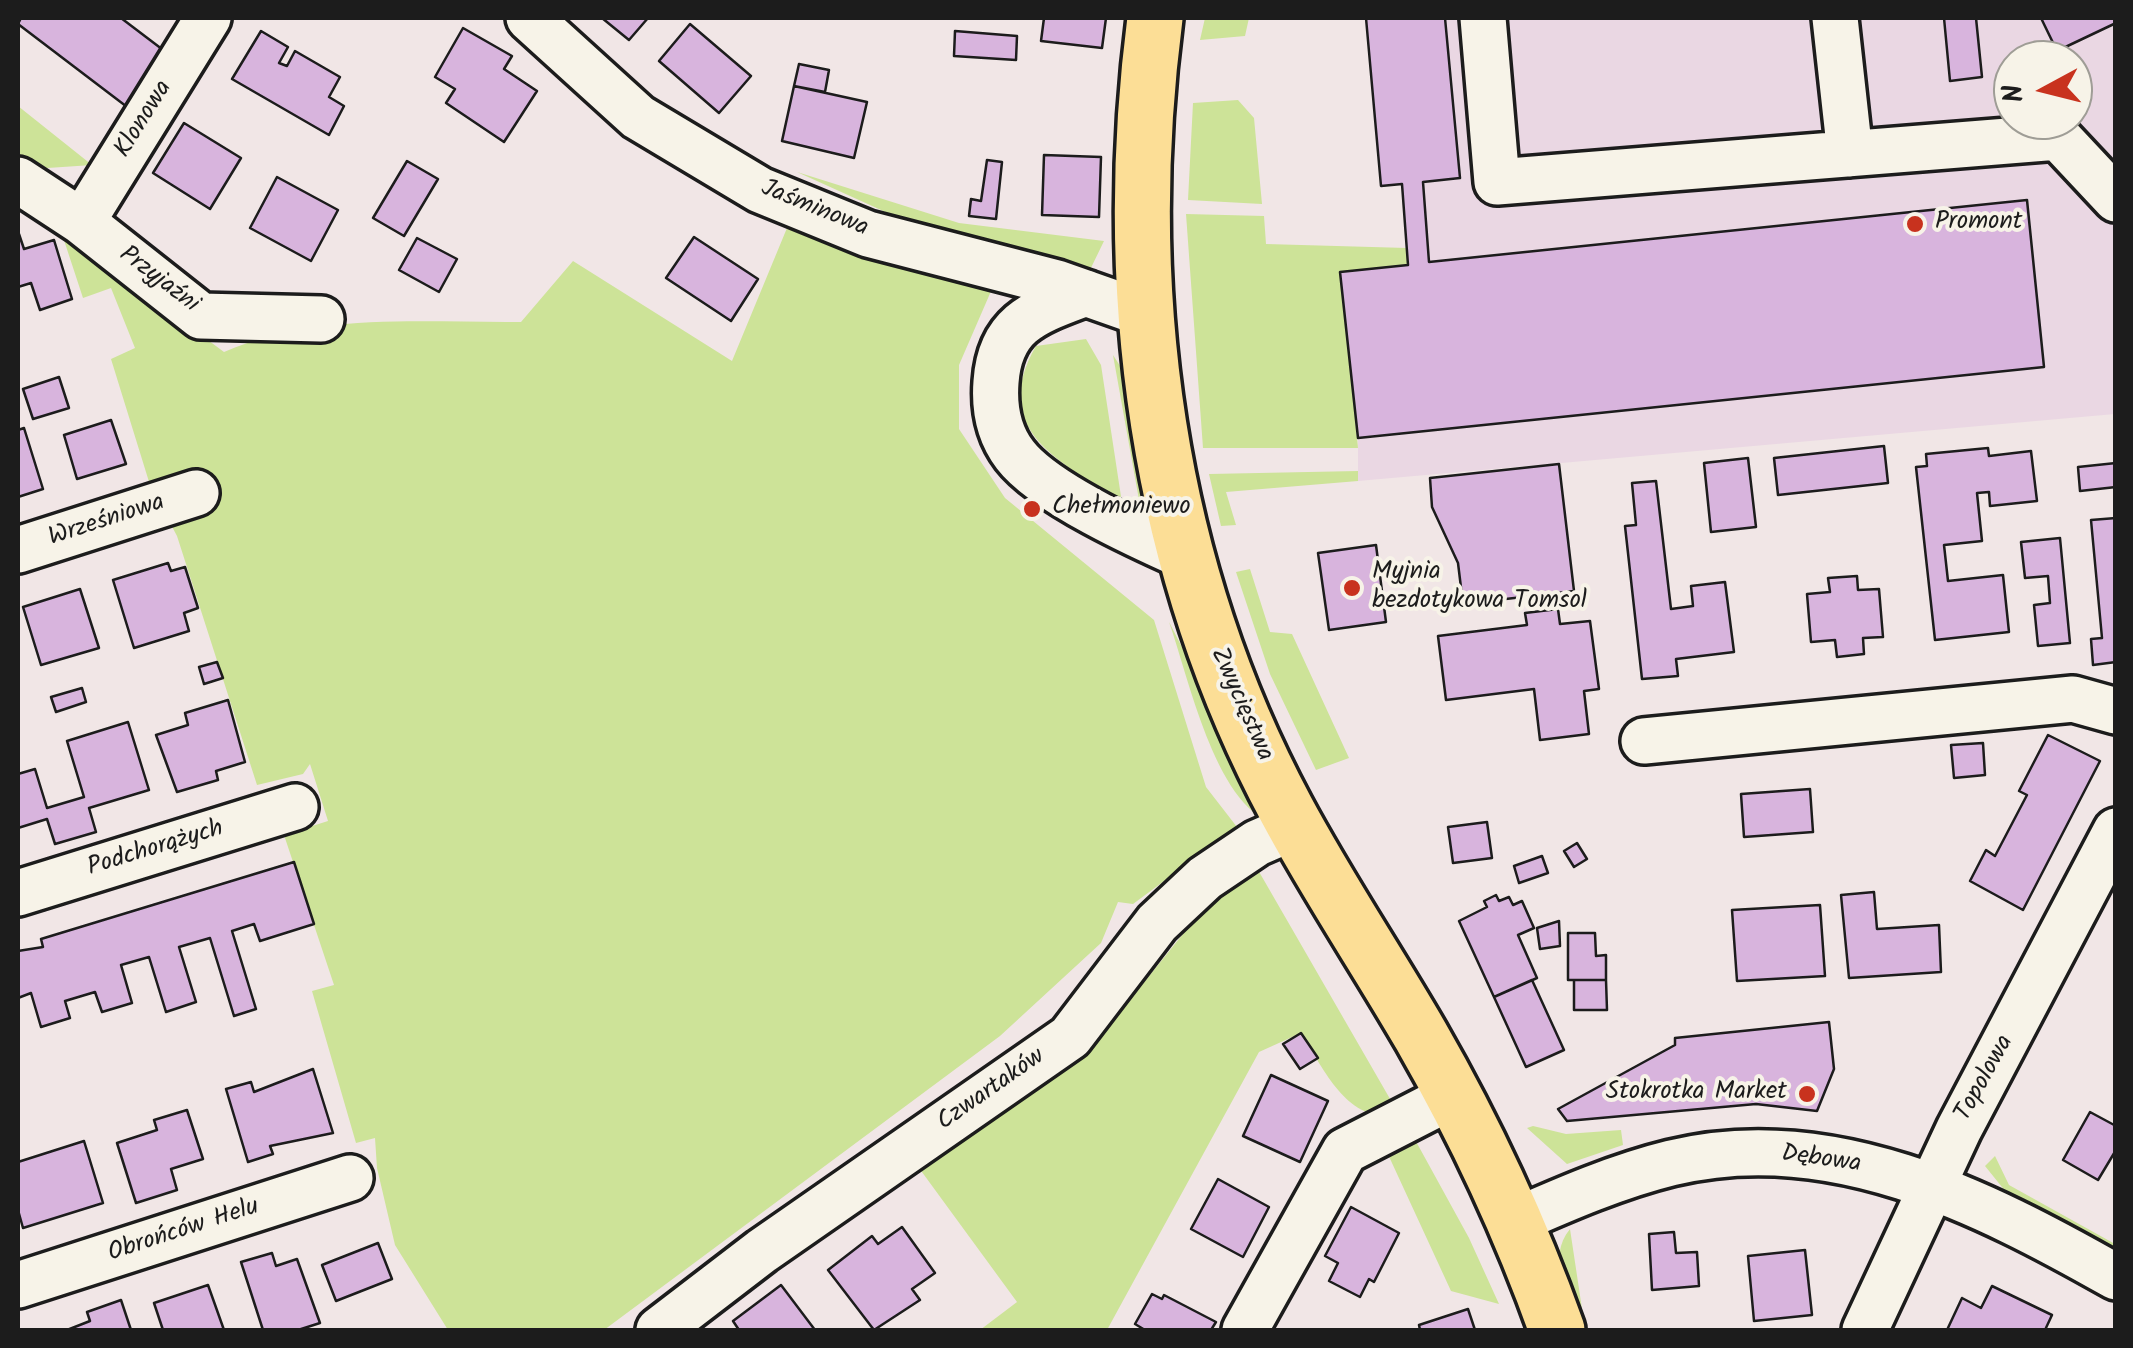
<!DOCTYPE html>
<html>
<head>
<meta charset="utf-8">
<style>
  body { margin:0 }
  #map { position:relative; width:2133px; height:1348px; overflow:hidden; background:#f1e6e6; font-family:Kalam,sans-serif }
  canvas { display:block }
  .frame { position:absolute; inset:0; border:20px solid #1c1c1c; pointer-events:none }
  .north { position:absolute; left:1993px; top:40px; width:100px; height:100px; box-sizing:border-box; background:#f7f3e8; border:2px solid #9f9d96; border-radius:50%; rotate:263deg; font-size:28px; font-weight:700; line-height:40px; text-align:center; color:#1c1c1c }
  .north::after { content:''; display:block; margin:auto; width:35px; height:45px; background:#c8321e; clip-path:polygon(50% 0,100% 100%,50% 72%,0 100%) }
</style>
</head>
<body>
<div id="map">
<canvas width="2133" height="1348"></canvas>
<div class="frame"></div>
<div class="north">N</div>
</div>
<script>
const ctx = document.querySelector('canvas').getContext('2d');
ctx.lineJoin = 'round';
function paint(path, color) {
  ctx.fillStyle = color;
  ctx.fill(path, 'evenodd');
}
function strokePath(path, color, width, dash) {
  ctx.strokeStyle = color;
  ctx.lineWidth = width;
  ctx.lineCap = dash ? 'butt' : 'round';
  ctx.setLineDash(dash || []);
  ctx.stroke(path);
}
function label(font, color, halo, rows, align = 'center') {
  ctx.font = font + ' Kalam,sans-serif';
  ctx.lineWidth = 8;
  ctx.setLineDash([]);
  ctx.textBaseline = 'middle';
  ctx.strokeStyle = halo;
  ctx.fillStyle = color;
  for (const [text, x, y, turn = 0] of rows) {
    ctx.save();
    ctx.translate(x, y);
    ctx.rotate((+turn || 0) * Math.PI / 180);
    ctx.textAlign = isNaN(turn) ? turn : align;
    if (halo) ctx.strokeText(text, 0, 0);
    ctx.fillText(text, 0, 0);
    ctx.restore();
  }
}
paint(new Path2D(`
  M1366 18H2115V414L1358 481V438L1340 272 1408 264 1402 184 1381 186ZM2013 60H2073V120H2013Z`), '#ead7e3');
paint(new Path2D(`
  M1205 18H1249L1245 36 1200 40Z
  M1238 100 1254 118 1262 204 1188 200 1193 103Z
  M18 106 92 165 18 170Z
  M797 172 959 223 1104 241 1088 274 912 224Z
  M1186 214 1264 216 1266 244 1407 248 1408 265 1341 272 1358 448H1203Z
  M787 228 995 282 959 365V429L1005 498 1154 620 1206 787 1237 827 1133 904 1118 902 1101 943 1000 1036 604 1330H448L395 1245 377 1168 375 1138 356 1143 312 991 334 985 284 835 328 821 310 764 303 774 257 785 177 536 150 485 111 359 135 348 111 288 83 298 61 231 224 352C317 312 422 323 521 322L573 261 732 361Z
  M1086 339 1101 365 1122 503C1062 461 987 431 1036 346Z
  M1113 355 1131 383 1153 509 1141 511Z
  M1358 471V481L1226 492 1236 525 1221 526 1209 474Z
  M1250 569 1270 632 1292 634 1349 758 1316 770 1270 674 1236 572Z
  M1169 622 1273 823C1215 805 1188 675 1169 622Z
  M1254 863 1397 1111C1350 1130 1321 1064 1301 1033L1259 1052 1107 1330H980L1017 1302 919 1168 1091 1048 1216 893Z
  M1533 1126 1566 1134 1621 1130 1623 1145 1567 1164 1527 1128Z
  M1413 1136 1469 1238 1499 1304 1451 1291 1386 1150Z
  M1995 1156 2009 1185 2115 1244V1257L2010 1197 1985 1166Z
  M1570 1229 1584 1322 1587 1330H1577C1568 1298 1546 1258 1570 1229Z`), '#cde398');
const building = new Path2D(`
  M21 18H121L175 59 135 113 18 24Z
  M602 18H648L629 40Z
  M1044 18H1106L1102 48 1041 41Z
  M1366 18H1445L1460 178 1423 182 1429 262 2027 200 2044 367 1358 438 1340 272 1408 265 1402 184 1381 186Z
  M1944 18H1976L1982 77 1950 81Z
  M2041 18H2116V23L2057 51Z
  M690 24 751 76 719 113 659 61Z
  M463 28 512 56 504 69 537 91 504 142 446 103 455 89 435 77Z
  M261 31 288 47 279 63 287 66 295 51 340 77 329 97 344 106 329 135 232 79Z
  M955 31 1017 36 1016 60 954 56Z
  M799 64 829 70 825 92 794 86Z
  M794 86 867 102 854 158 782 141Z
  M184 123 241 158 210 209 153 173Z
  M1044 155 1101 157 1099 217 1042 215Z
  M987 160 1002 162 996 219 969 216 971 199 981 201Z
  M407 161 438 179 404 236 373 218Z
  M277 177 338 210 311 261 250 228Z
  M19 234 24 249 54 240 72 299 40 310 31 283 18 287Z
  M694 237 758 279 731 321 666 278Z
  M417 238 457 259 439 292 399 270Z
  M59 377 69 408 33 419 23 389Z
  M111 420 126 464 77 479 64 435Z
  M24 428 43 489 18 497V430Z
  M1884 446 1888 483 1778 495 1774 458Z
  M1988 448 1989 456 2031 451 2037 501 1990 506 1989 492 1977 493 1982 541 1944 545 1948 581 2003 575 2009 632 1935 640 1916 467 1927 466 1926 454Z
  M1748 458 1756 527 1711 532 1704 463Z
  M2116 463V487L2080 491 2078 467Z
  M1559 464 1574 591 1463 604 1458 563 1432 507 1430 478Z
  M1656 481 1671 609 1693 606 1691 586 1725 582 1734 652 1676 659 1678 676 1642 679 1625 526 1636 525 1632 483Z
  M2116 518V662L2093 665 2091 639 2102 638 2091 520Z
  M2060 538 2070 643 2038 646 2034 605 2050 603 2048 576 2025 578 2021 542Z
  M1376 545 1386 622 1329 630 1318 553Z
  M168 563 171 571 185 567 198 608 184 613 189 631 134 648 113 580Z
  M1857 576 1858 590 1879 589 1883 637 1863 638 1864 654 1837 657 1835 640 1811 642 1807 594 1830 592 1828 578Z
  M80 589 99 648 41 665 23 607Z
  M1558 609 1560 624 1590 621 1599 689 1584 691 1589 734 1540 740 1534 689 1446 700 1438 636 1527 625 1525 613Z
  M217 662 223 678 204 684 199 667Z
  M82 688 86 702 56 712 51 697Z
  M228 700 245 762 216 771 218 780 177 792 156 735 188 725 185 713Z
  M128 722 149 790 89 808 96 832 55 844 47 819 18 828V774L35 769 47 808 84 797 67 741Z
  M2048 735 2100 761 2023 910 1970 881 1986 850 1995 856 2027 795 2019 791Z
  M1983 743 1985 775 1954 778 1951 745Z
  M1810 789 1813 832 1744 837 1741 794Z
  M1487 822 1492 858 1453 863 1448 827Z
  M1577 843 1587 859 1574 867 1564 851Z
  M1542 856 1548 873 1519 883 1514 866Z
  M294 862 314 924 260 941 254 924 232 931 256 1009 234 1016 210 938 179 947 196 1002 166 1012 149 957 121 965 132 1003 102 1012 95 992 65 1001 70 1018 41 1027 31 993 18 998V951L43 947 41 939Z
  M1874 892 1877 929 1939 925 1941 972 1849 978 1841 895Z
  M1496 895 1499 901 1509 897 1513 905 1522 901 1534 928 1518 935 1537 978 1494 997 1459 921 1487 907 1484 901Z
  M1820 905 1825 976 1737 981 1732 910Z
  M1559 921 1560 946 1540 949 1537 928Z
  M1568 933H1595L1596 956 1606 955V980H1568Z
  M1532 980 1564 1050 1526 1067 1494 997Z
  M1574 980H1606L1607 1010H1574Z
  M1829 1022 1834 1069 1817 1111 1756 1104 1567 1121 1558 1109 1675 1045V1038Z
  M1301 1033 1318 1058 1300 1069 1283 1044Z
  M313 1069 333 1133 270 1146 273 1154 248 1162 226 1089 251 1082 254 1092Z
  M1271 1075 1328 1101 1300 1162 1243 1136Z
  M187 1110 203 1159 171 1169 177 1190 136 1203 117 1143 157 1130 154 1120Z
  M2090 1112 2116 1126V1150L2098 1180 2063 1160Z
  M84 1141 103 1203 23 1228 18 1210V1162Z
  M1218 1179 1269 1207 1243 1257 1191 1229Z
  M1351 1207 1399 1233 1374 1282 1369 1279 1360 1297 1329 1281 1338 1263 1325 1256Z
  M902 1227 935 1273 912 1289 920 1300 874 1330 828 1270 872 1236 878 1244Z
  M1674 1232 1676 1253 1697 1252 1699 1286 1652 1290 1649 1234Z
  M378 1243 392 1279 336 1301 322 1265Z
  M1805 1250 1812 1315 1754 1321 1748 1256Z
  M272 1253 276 1266 297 1259 320 1323 298 1330H263L241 1262Z
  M208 1285 224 1330H163L154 1303Z
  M781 1285 815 1330H739L733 1321Z
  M1992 1286 2052 1315 2045 1330H1947L1962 1298 1981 1308Z
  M1152 1294 1162 1299 1164 1295 1216 1322 1211 1330H1145L1135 1324Z
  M121 1300 131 1330H67L90 1321 87 1312Z
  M1468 1309 1475 1330H1420L1419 1325Z`);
paint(building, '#d8b4dd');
strokePath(building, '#1c1c1c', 2.5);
const minor = new Path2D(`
  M529 18 638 117 760 190 868 234 1057 283 1145 314
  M1483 18 1497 182 2058 137 2116 199
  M1835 18 1850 154
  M18 180 82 222 201 316 321 319
  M82 222 208 18
  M1086 293C1036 312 1000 322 996 382 994 408 999 434 1015 455 1044 493 1141 537 1186 557
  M18 550 196 493
  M1644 741 2073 699 2116 711
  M18 893 295 807
  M1515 1221C1565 1199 1618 1176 1671 1163 1830 1124 1982 1201 2116 1277
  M18 1285 350 1178
  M659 1330 762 1251 1070 1037 1157 923 1205 878 1257 843 1296 826
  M1245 1330 1345 1151 1454 1095
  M1865 1330 1959 1129 2116 831`);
const major = new Path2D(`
  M1155 18C1120 289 1156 566 1286 809 1327 886 1377 960 1421 1036 1475 1130 1521 1229 1557 1330`);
strokePath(minor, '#1c1c1c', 52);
strokePath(major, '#1c1c1c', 62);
strokePath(minor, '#f7f3e8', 45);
strokePath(major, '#fcde96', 55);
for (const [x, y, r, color] of [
  [1915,224,10,"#c8321e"],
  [1032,509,10,"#c8321e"],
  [1352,588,10,"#c8321e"],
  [1807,1094,10,"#c8321e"]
]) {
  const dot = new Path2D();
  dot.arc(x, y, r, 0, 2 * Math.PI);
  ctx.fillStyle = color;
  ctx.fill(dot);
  strokePath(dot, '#f7f3e8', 4);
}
label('25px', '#1c1c1c', '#f7f3e8', [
  ["Klonowa",145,120,-58],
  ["Jaśminowa",814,210,22],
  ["Przyjaźni",158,281,37],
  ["Wrześniowa",107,522,-18],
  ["Zwycięstwa",1240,705,66],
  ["Podchorążych",156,850,-17],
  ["Topolowa",1986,1079,-61],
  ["Czwartaków",992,1091,-35],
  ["Dębowa",1821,1161,8],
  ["Obrońców Helu",184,1232,-18]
]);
label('25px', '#1c1c1c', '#f7f3e8', [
  ["Promont",1935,224],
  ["Chełmoniewo",1052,509],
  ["Myjnia",1372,574],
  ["bezdotykowa Tomsol",1372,603],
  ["Stokrotka Market",1787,1094,"right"]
], 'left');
</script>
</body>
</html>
